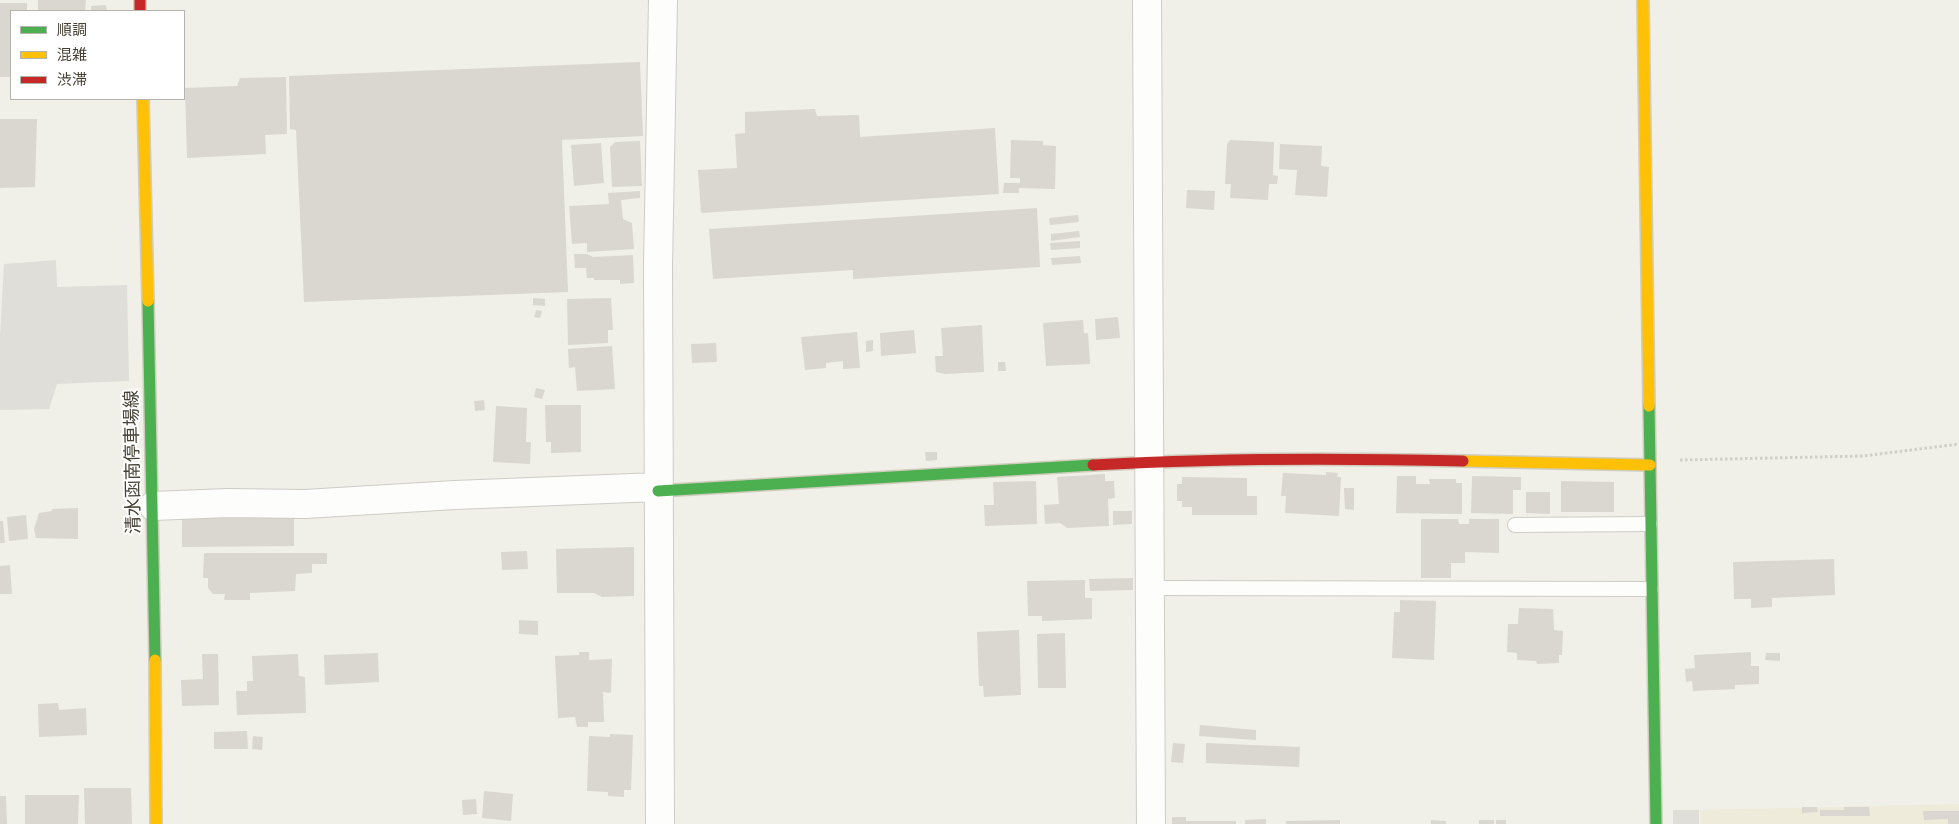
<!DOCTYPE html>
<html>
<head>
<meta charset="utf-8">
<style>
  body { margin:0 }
  #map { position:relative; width:1959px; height:824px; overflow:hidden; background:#f0efe8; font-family:Jost,"Noto Sans JP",sans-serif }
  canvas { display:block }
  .legend { position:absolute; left:10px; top:10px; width:175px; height:90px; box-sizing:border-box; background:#fff; border:1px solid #b5b3ae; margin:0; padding:6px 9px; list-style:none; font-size:15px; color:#464134 }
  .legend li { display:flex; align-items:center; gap:10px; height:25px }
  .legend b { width:25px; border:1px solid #b5b3ae }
</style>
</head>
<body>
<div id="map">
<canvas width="1959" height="824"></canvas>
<ul class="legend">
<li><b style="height:6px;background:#4caf50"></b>順調</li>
<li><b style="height:6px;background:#ffc107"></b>混雑</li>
<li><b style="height:6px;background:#c62828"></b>渋滞</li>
</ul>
</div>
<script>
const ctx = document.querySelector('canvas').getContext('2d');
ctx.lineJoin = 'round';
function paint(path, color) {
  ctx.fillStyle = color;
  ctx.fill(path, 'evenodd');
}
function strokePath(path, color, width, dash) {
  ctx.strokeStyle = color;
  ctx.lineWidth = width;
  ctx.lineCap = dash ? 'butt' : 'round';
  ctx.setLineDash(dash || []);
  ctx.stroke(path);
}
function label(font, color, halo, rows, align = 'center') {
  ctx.font = font + ' Jost,"Noto Sans JP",sans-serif';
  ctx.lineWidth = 4;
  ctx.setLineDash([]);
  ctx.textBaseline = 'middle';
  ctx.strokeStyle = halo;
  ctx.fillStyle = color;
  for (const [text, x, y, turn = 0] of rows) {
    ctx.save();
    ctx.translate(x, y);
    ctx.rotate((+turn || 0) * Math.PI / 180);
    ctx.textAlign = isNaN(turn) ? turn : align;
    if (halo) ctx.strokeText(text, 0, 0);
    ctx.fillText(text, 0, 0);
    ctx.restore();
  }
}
paint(new Path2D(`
  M1959 804V824H1701L1700 810Z`), '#efebda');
paint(new Path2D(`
  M56 260 57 287 127 285 129 381 57 384 49 409 0 410V336L4 264Z
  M1673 810H1699V824H1673Z`), '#dfded8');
paint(new Path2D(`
  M38 0H86L85 11H38Z
  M0 3H27V11H11V77H0Z
  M106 5 107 11H91V6Z
  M640 62 643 136 562 140 568 292 304 302 296 130 290 129 289 76Z
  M286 77 287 134 265 135 266 154 187 158 185 88 237 86 240 78Z
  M815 109 817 116 859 115 860 137 995 128 999 194 701 213 698 170 737 168 735 134 745 133V112Z
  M0 119H37L35 187 0 188Z
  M1011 140 1043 141V145L1056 146 1055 189 1019 188V193H1003L1004 183H1020V178H1010Z
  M1230 140 1274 142 1273 175 1278 176 1277 184H1269L1268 200 1230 198 1231 184H1225L1227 144Z
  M640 141 642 186 612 187 610 147 615 142Z
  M601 143 604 183 574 186 571 145Z
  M1280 144 1322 146 1321 166 1329 167 1327 197 1295 195 1297 170 1279 169Z
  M1187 190 1215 191 1214 210 1186 208Z
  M640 191V198L621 200 623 219 632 223 634 249 587 252V243L572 244 569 206 609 204 608 193Z
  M1037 208 1040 267 853 279V270L713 279 709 229Z
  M1078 215 1079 222 1050 225 1049 218Z
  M1079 231 1080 237 1051 241V234Z
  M1080 241V248L1051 250 1050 243Z
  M574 254H587L593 257 633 255 634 283 620 284V280H594V278H587L586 268H575Z
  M1080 256 1081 263 1052 265 1051 258Z
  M533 298 545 299V306L533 305Z
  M611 298 613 330H608V343L568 345 567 299Z
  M536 310 542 311 540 318 534 317Z
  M1118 317 1120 338 1096 340 1095 319Z
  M1083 320 1084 333H1088L1090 364 1046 366 1043 323Z
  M982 325 984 372 945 374 936 372 935 356H943L941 328Z
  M914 330 916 353 881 356 880 333Z
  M857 332 860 368 843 369V361L826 363V368L805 370 801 337Z
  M873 340V351L866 352V341Z
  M716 343 717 362 692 363 691 344Z
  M612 346 615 389 577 391 575 367 569 368 568 349Z
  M998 362H1005L1006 371H998Z
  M536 388 545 390 542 399 534 397Z
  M484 400 485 410 475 411 474 401Z
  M545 405H581V452L551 453V442H546Z
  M496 406 527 408 526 442H531L530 464 493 462Z
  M925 452H937V460L926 461Z
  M1326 472 1338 473 1337 477H1341L1339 516 1285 513 1286 496H1281L1283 473 1326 475Z
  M1105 474V481H1114L1115 498 1108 499 1109 526 1067 528 1060 523 1045 524 1044 505 1059 504 1057 477Z
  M1397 476H1416V484H1430L1429 479H1456V483H1462V514L1396 513Z
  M1472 476 1521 477V490H1513V514L1471 513Z
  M1182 477 1247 478V496H1257V515H1192V507H1182V501H1177V484H1182Z
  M1036 481 1037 524 985 526 984 505H994L993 482Z
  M1561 481 1614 482V512H1561Z
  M1344 488H1354V510L1345 509Z
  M1526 492H1550V514L1526 513Z
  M78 508V539L36 538 34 529 39 513 52 511V509Z
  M1113 511H1132V524L1113 525Z
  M26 515 28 539 9 541 7 517Z
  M294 517V546L182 547V518Z
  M1421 519H1458L1459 524H1469V519H1499V553L1465 552V563H1451V578H1421Z
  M0 521H3L5 543H0Z
  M634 547V596L602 597 594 593H557L556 549Z
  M527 551 528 569 502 570 501 552Z
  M204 553H327V564H312V573L296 574 295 591 250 593V600H224L225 594H213L208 588V578H203Z
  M1834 559 1835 595 1772 598V607L1751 608V599H1734L1733 562Z
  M10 565 12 594H0V566Z
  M1133 578V590L1090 591 1089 579Z
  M1085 580V598H1092V619L1042 621V616H1028L1027 581Z
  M1400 600 1436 601 1434 660 1392 658 1394 612H1400Z
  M1519 608 1553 609 1554 630 1563 631 1562 655H1559V663L1537 664 1536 661 1517 660V653L1507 652 1508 624H1518Z
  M519 620 538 621V635L519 634Z
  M1019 630 1021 695 984 697 983 686H979L977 632Z
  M1065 633 1066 688H1038L1037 634Z
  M579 652H589V660L612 659 611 693 603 692 604 722H588V727H577L575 717 558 718 555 656 579 655Z
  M1751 652V666H1759V684L1735 685V689L1693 691 1692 681 1686 682 1685 669 1695 668 1694 655Z
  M378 653 379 682 325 685 324 655Z
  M1766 653H1780V661L1765 660Z
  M202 654H218L219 705 182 706 181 680 203 679Z
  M298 654 299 676 305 677 306 713 237 715 236 691H247V681H253L252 656Z
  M58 703 59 710 86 708 87 735 39 737 38 704Z
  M1200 725 1256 730V740L1199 736Z
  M247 731 248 749H214V732Z
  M610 734 633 735 631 790H624V797L608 796V792L587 791 589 736 610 737Z
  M253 736 263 737 262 750 252 749Z
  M1173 743 1185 744 1183 763 1171 762Z
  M1206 743 1300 747 1299 767 1206 763Z
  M84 788H131L132 824H85Z
  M484 791 513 794 511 821 482 818Z
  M25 795H79L78 824H25Z
  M0 796H6L7 824H0Z
  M476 799 477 814 463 815 462 800Z
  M1802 807H1817L1818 812 1802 813Z
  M1844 807H1869L1870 816H1820V810H1844Z
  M1923 811H1959V824H1948V819L1924 820Z
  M1172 817H1186V821H1236V824H1172Z
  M1266 819V824H1245V820Z
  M1340 820V824H1286V821Z
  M1431 820 1446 821V824H1431Z
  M1479 820H1494V824H1479Z
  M1496 820H1506V824H1496Z`), '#dad7d0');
const lane = new Path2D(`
  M1515 525 1650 524
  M1149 588 1651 589`);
const street = new Path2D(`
  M1147 0 1151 824
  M153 506 228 503 305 504 455 495 658 487
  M660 824 658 266 663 0`);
const fast = new Path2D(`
  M148 301 155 660
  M1649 406 1656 824
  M658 491 1093 465`);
const slow = new Path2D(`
  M1643 0 1649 406
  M143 99 148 301
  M1463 461 1650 465
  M155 660 156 824`);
const jam = new Path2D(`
  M140 0V11
  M1093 465C1217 458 1340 458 1463 461`);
strokePath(lane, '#ceccc6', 16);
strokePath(street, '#ceccc6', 30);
strokePath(fast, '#d0cdbe', 14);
strokePath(slow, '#d0cdbe', 14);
strokePath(jam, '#d0cdbe', 14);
strokePath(new Path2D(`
  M1680 460 1863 456 1959 444`), '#d1cec9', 3, [2.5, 2.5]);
strokePath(lane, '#fdfdfc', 14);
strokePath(street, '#fdfdfc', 28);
strokePath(fast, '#4caf50', 11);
strokePath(slow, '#ffc107', 11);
strokePath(jam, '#c62828', 11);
label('18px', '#464134', '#fff', [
  ["清水函南停車場線",134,462,-91]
]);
</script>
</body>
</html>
